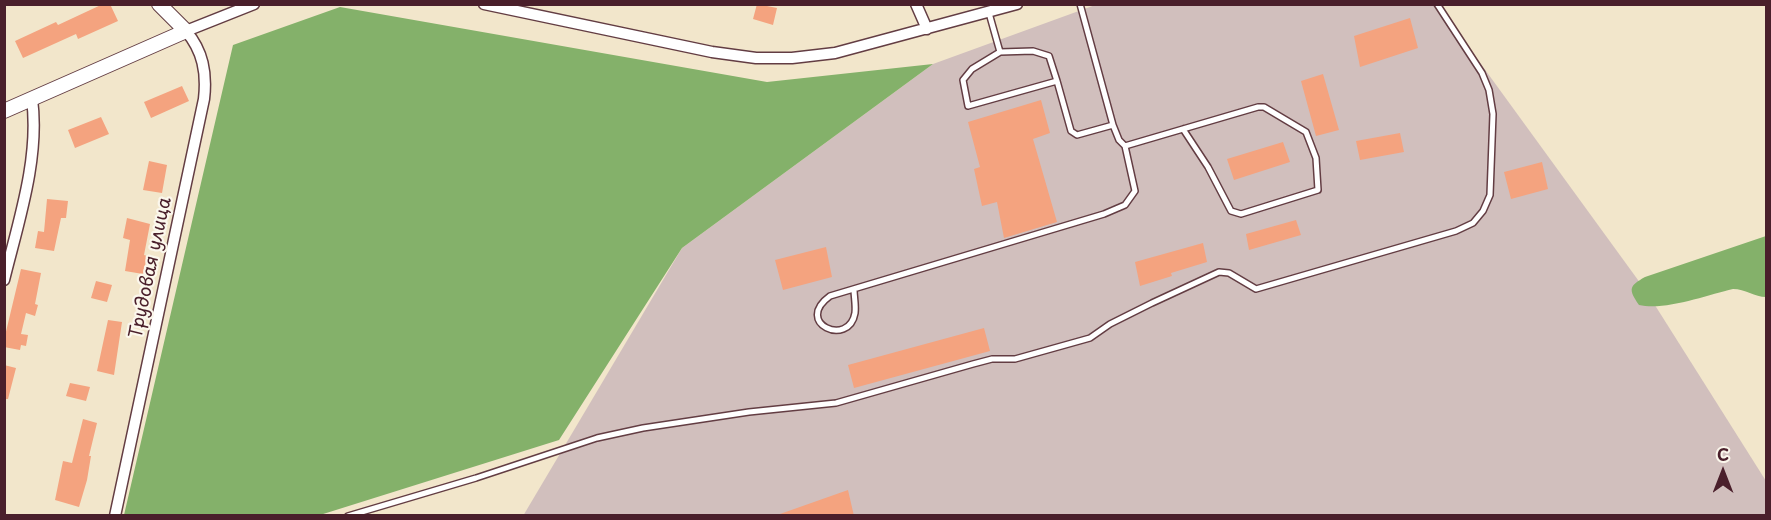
<!DOCTYPE html>
<html>
<head>
<meta charset="utf-8">
<style>
  body { margin:0 }
  #map { position:relative; width:1771px; height:520px; overflow:hidden; background:#f2e6cb; font-family:"Playpen Sans",sans-serif }
  canvas { display:block }
  .frame { position:absolute; inset:0; border:6px solid #4a1f2b; pointer-events:none }
  .north { position:absolute; left:1693px; top:442px; width:60px; height:60px; -webkit-text-stroke:4px #fbf7ec; paint-order:stroke; rotate:0deg; font-size:16px; font-weight:700; line-height:24px; text-align:center; color:#4a1f2b }
  .north::after { content:''; display:block; margin:auto; width:21px; height:27px; background:#4a1f2b; clip-path:polygon(50% 0,100% 100%,50% 72%,0 100%) }
</style>
</head>
<body>
<div id="map">
<canvas width="1771" height="520"></canvas>
<div class="frame"></div>
<div class="north">С</div>
</div>
<script>
const ctx = document.querySelector('canvas').getContext('2d');
ctx.lineJoin = 'round';
function paint(path, color) {
  ctx.fillStyle = color;
  ctx.fill(path, 'evenodd');
}
function strokePath(path, color, width, dash) {
  ctx.strokeStyle = color;
  ctx.lineWidth = width;
  ctx.lineCap = dash ? 'butt' : 'round';
  ctx.setLineDash(dash || []);
  ctx.stroke(path);
}
function label(font, color, halo, rows, align = 'center') {
  ctx.font = font + ' "Playpen Sans",sans-serif';
  ctx.lineWidth = 4.5;
  ctx.setLineDash([]);
  ctx.textBaseline = 'middle';
  ctx.strokeStyle = halo;
  ctx.fillStyle = color;
  for (const [text, x, y, turn = 0] of rows) {
    ctx.save();
    ctx.translate(x, y);
    ctx.rotate((+turn || 0) * Math.PI / 180);
    ctx.textAlign = isNaN(turn) ? turn : align;
    if (halo) ctx.strokeText(text, 0, 0);
    ctx.fillText(text, 0, 0);
    ctx.restore();
  }
}
paint(new Path2D(`
  M1098 4 1438 5 1646 291 1766 481V516H523L682 248 933 64Z`), '#d1bfbd');
paint(new Path2D(`
  M340 7 767 82 933 64 682 248 559 440 320 515H124L233 45Z
  M1766 236V297C1755 297 1745 289 1733 289 1707 295 1665 311 1639 305 1628 289 1629 286 1645 277Z`), '#84b16a');
paint(new Path2D(`
  M103 4H110L118 21 78 39 76 34 23 58 15 41 56 22 58 25Z
  M757 4 777 8 773 25 753 19Z
  M1410 18 1418 48 1360 67 1354 36Z
  M1323 74 1339 130 1316 136 1301 81Z
  M182 86 189 101 151 118 144 102Z
  M1041 100 1050 133 1033 139 1057 222 1004 238 997 202 982 206 974 169 980 167 968 122Z
  M101 117 109 134 75 148 68 130Z
  M1400 133 1404 152 1360 160 1356 141Z
  M1283 142 1290 162 1234 180 1227 159Z
  M149 161 167 165 162 193 143 190Z
  M1542 162 1548 189 1511 199 1504 172Z
  M47 199 68 201 66 218H61L54 251 35 248 38 231 44 232Z
  M127 218 150 224 144 255 147 256 143 274 125 271 130 240 123 238Z
  M1296 220 1301 235 1249 250 1246 234Z
  M1203 243 1207 262 1171 273 1172 276 1140 286 1135 262Z
  M826 247 832 277 783 290 775 260Z
  M21 269 41 273 35 304 38 305 35 316 26 313 21 334 28 335 26 346 21 345 20 350 4 347V340Z
  M96 281 112 285 107 302 91 298Z
  M108 320 122 322 114 375 97 371Z
  M984 328 990 351 854 388 848 365Z
  M4 365 16 368 8 399H4Z
  M70 383 90 387 86 401 66 396Z
  M83 419 97 423 89 456H91L87 480 79 507 55 500 63 461 72 463Z
  M848 490 854 516H780V514Z`), '#f4a37f');
const lane = new Path2D(`
  M1080 4 1113 125
  M989 13 1000 52 972 69 963 80 968 106 1057 81 1049 56 1033 51 1000 52
  M1057 81 1071 131 1077 135 1113 125 1119 140 1125 146 1258 107H1264L1306 132 1316 158 1318 190 1241 214 1231 211 1208 167 1183 129
  M854 289C854 297 856 305 855 313 849 348 793 323 830 296L1104 214 1125 205 1135 191 1125 146
  M348 516 476 478 597 438 643 428 749 412 836 403 973 364 992 359H1015L1090 338 1110 324 1152 303 1219 272 1229 273 1256 289 1456 231 1473 223 1483 211 1490 195 1493 114 1489 90 1482 73 1437 4`);
const street = new Path2D(`
  M484 4 712 52 756 58H792L835 53 1017 4
  M916 4 927 29
  M4 280C18 223 40 158 32 99
  M115 516 204 99C207 73 203 51 186 31L254 4`);
const secondary = new Path2D(`
  M4 111 186 31 159 4`);
strokePath(lane, '#633d43', 8);
strokePath(street, '#633d43', 13);
strokePath(secondary, '#633d43', 16);
strokePath(lane, '#fff', 5);
strokePath(street, '#fff', 10);
strokePath(secondary, '#fff', 14);
label('18px', '#4a1f2b', '#fbf7ec', [
  ["Трудовая улица",151,268,-78]
]);
</script>
</body>
</html>
